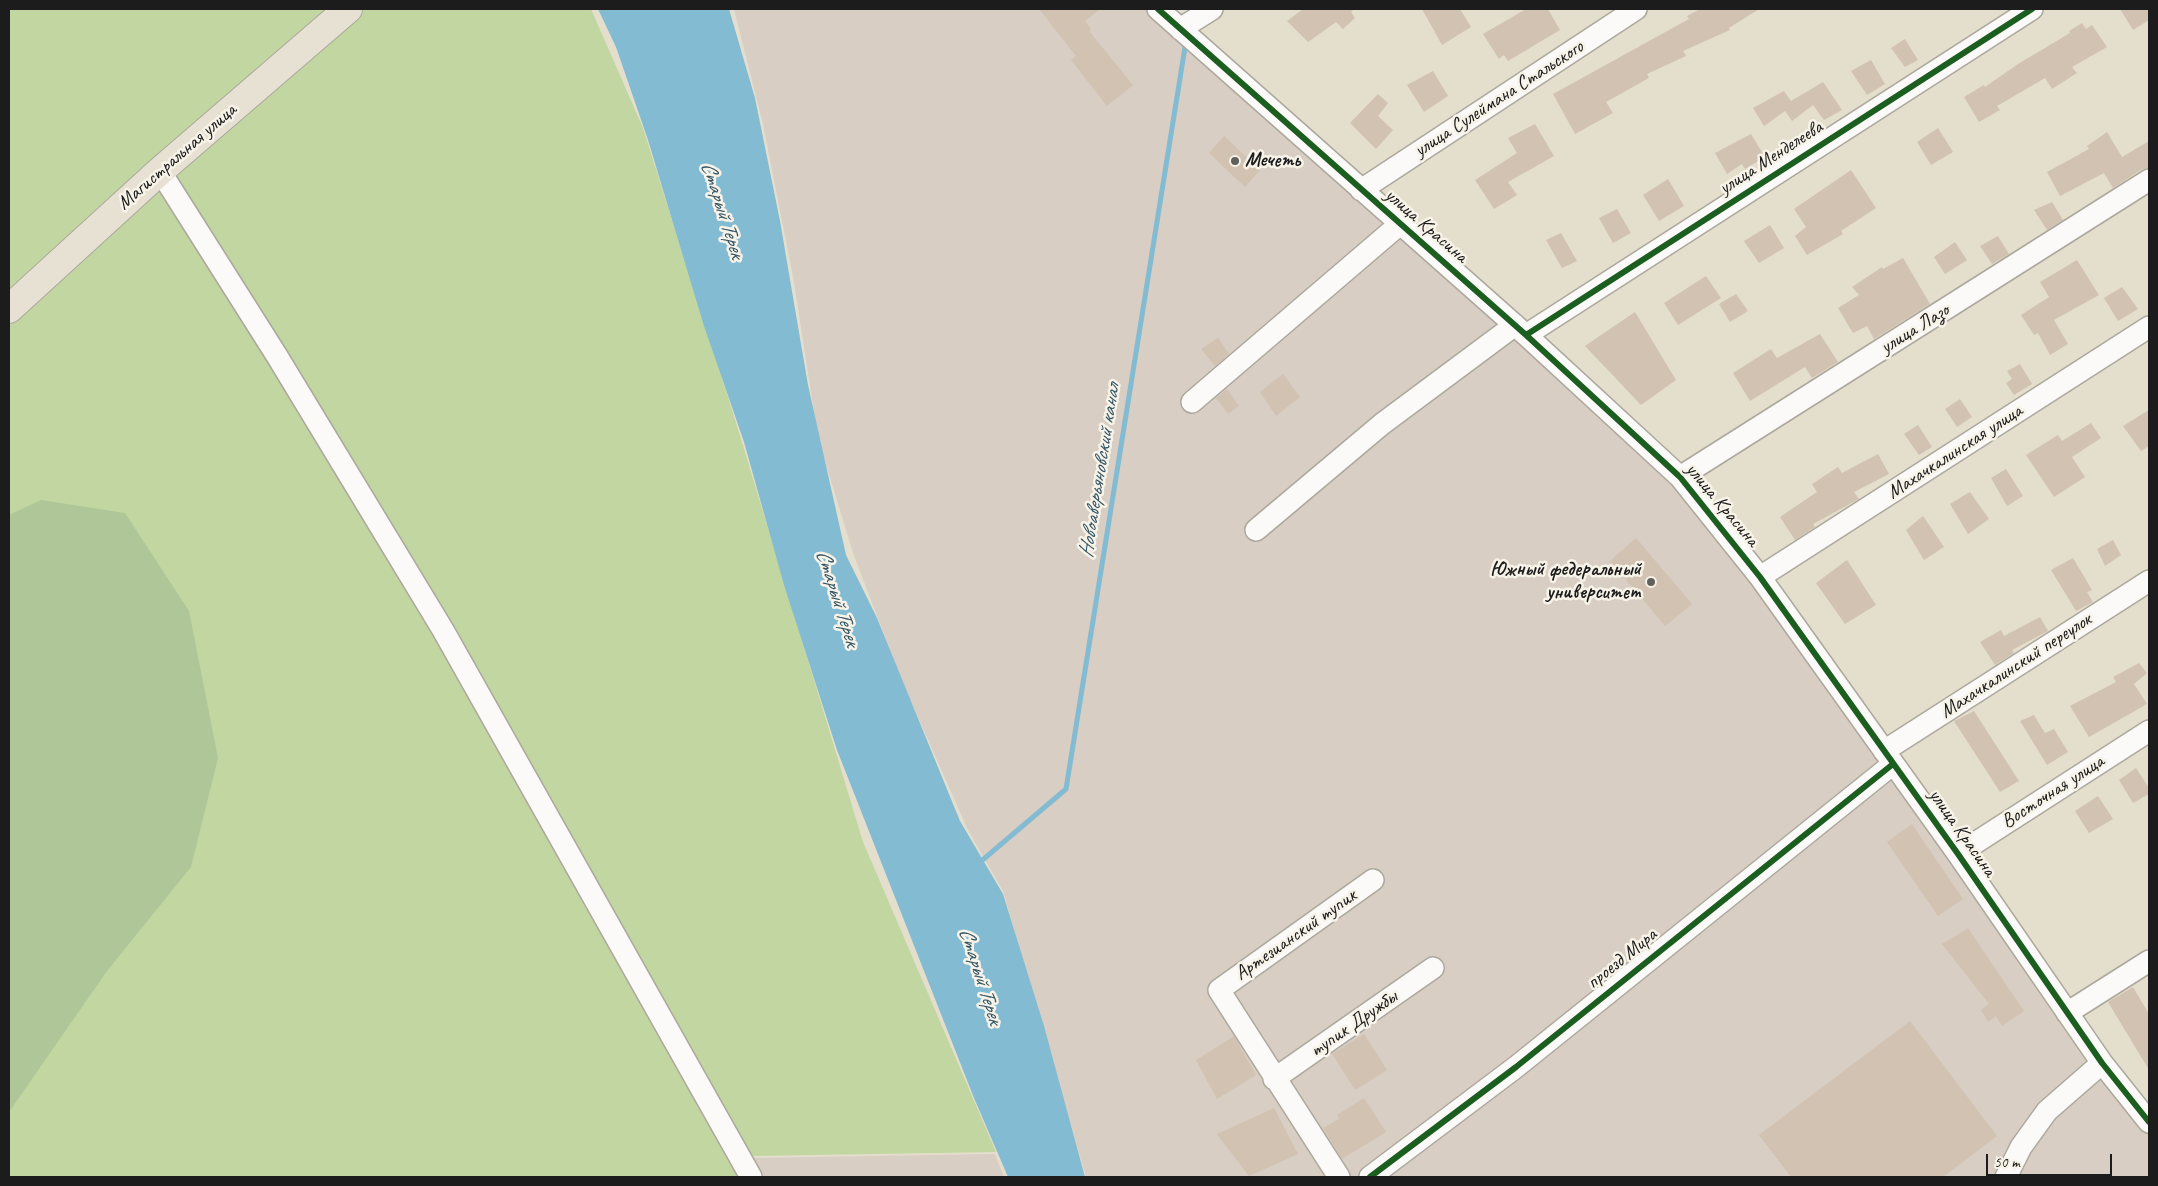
<!DOCTYPE html>
<html>
<head>
<meta charset="utf-8">
<style>
  body { margin:0 }
  #map { position:relative; width:2158px; height:1186px; overflow:hidden; background:#e4decd; font-family:Caveat,sans-serif }
  canvas { display:block }
  .frame { position:absolute; inset:0; border:10px solid #1c1c1c; pointer-events:none }
  .scale { position:absolute; left:1986px; top:1154px; width:126px; height:22px; box-sizing:border-box; border:2px solid #1c1c1c; border-top:0; padding-left:6px; font-size:15px; line-height:18px; white-space:nowrap; color:#1c1c1c; -webkit-text-stroke:4px #f7f3e8; paint-order:stroke }
</style>
</head>
<body>
<div id="map">
<canvas width="2158" height="1186"></canvas>
<div class="frame"></div>
<div class="scale">50 m</div>
</div>
<script>
const ctx = document.querySelector('canvas').getContext('2d');
ctx.lineJoin = 'round';
function paint(path, color) {
  ctx.fillStyle = color;
  ctx.fill(path, 'evenodd');
}
function strokePath(path, color, width, dash) {
  ctx.strokeStyle = color;
  ctx.lineWidth = width;
  ctx.lineCap = dash ? 'butt' : 'round';
  ctx.setLineDash(dash || []);
  ctx.stroke(path);
}
function label(font, color, halo, rows, align = 'center') {
  ctx.font = font + ' Caveat,sans-serif';
  ctx.lineWidth = 5;
  ctx.setLineDash([]);
  ctx.textBaseline = 'middle';
  ctx.strokeStyle = halo;
  ctx.fillStyle = color;
  for (const [text, x, y, turn = 0] of rows) {
    ctx.save();
    ctx.translate(x, y);
    ctx.rotate((+turn || 0) * Math.PI / 180);
    ctx.textAlign = isNaN(turn) ? turn : align;
    if (halo) ctx.strokeText(text, 0, 0);
    ctx.fillText(text, 0, 0);
    ctx.restore();
  }
}
paint(new Path2D(`
  M734 9H1158L1697 499 2121 1103 2149 1133V1177H1086L1003 891 968 830 902 681 853 553 818 438 794 282 763 124Z
  M995 1154 1004 1177H759L752 1158Z`), '#d8cec3');
paint(new Path2D(`
  M9 9H591L643 128 738 429 863 842 996 1152 752 1156 760 1177H9Z`), '#c1d6a1');
paint(new Path2D(`
  M41 500 125 513 189 611 218 758 191 867 107 971 9 1112V515Z`), '#afc698');
paint(new Path2D(`
  M598 9H729L755 98 780 221 808 385 846 555 877 618 960 821 1003 894 1044 1026 1085 1177H1008L974 1098 837 750 784 585 744 442 704 326 648 140 616 47Z`), '#83bbd3');
strokePath(new Path2D(`
  M979 863 1066 789 1186 41`), '#83bbd3', 5);
paint(new Path2D(`
  M1039 9H1100L1085 21 1091 29 1089 31 1133 85 1107 106 1071 60 1076 56Z
  M1303 9H1355L1351 12 1355 18 1343 29 1336 22 1308 42 1287 21Z
  M1422 9H1460L1471 27 1442 45Z
  M1526 9H1548L1560 30 1508 61 1504 55 1499 59 1483 34Z
  M1700 9H1759L1729 28 1730 30 1683 51 1686 56 1647 74 1649 78 1606 102 1613 113 1575 134 1553 94 1689 19 1687 16Z
  M2120 9H2149V20L2133 30Z
  M2082 23 2086 29 2092 25 2107 47 2072 67 2077 73 2052 89 2045 78 1997 106 2000 110 1979 122 1964 97 1984 85 1985 87 2018 64 2070 33 2069 31Z
  M1905 39 1918 60 1905 67 1891 48Z
  M1871 60 1885 84 1867 95 1851 71Z
  M1433 71 1448 96 1424 112 1407 85Z
  M1823 82 1842 110 1824 120 1813 105 1792 121 1785 111 1764 126 1753 108 1784 91 1791 101Z
  M1378 94 1388 103 1378 116 1393 130 1376 149 1350 123Z
  M1535 124 1554 156 1508 182 1517 195 1494 209 1475 180 1517 153 1508 138Z
  M1938 128 1953 152 1931 165 1917 142Z
  M2107 132 2122 157 2149 141V168L2142 169 2113 188 2104 173 2060 196 2047 172 2089 149 2087 146Z
  M1751 134 1765 157 1745 169 1742 164 1727 174 1715 153Z
  M1224 136 1260 170 1245 187 1209 153Z
  M1851 170 1876 208 1841 231 1843 234 1807 255 1795 236 1806 227 1794 209Z
  M1668 179 1684 206 1659 221 1643 195Z
  M2052 202 2063 220 2047 230 2034 210Z
  M1617 209 1631 233 1613 243 1599 218Z
  M1770 225 1784 248 1759 263 1744 241Z
  M1561 233 1577 261 1562 268 1546 240Z
  M1998 236 2009 254 1992 264 1980 246Z
  M1955 242 1967 260 1945 274 1934 257Z
  M1903 258 1930 304 1874 339 1867 326 1853 333 1838 308 1859 295 1852 287 1882 267 1883 269Z
  M2077 260 2099 295 2054 320 2068 344 2050 355 2038 333 2034 335 2021 315 2049 297 2040 282Z
  M1706 276 1721 298 1678 325 1664 303Z
  M2122 287 2138 309 2118 321 2104 298Z
  M1736 294 1748 311 1730 322 1719 304Z
  M1635 312 1676 380 1641 405 1585 346Z
  M1820 334 1838 362 1812 378 1805 367 1750 401 1733 373 1771 349 1777 358Z
  M1218 338 1229 354 1215 366 1201 349Z
  M2020 364 2032 384 2014 395 2006 383 2012 379 2007 371Z
  M1283 374 1300 397 1276 416 1260 392Z
  M1227 389 1239 406 1228 414 1216 398Z
  M1960 399 1972 417 1957 427 1945 409Z
  M2149 410V446L2141 451 2123 426Z
  M2091 423 2101 438 2072 457 2085 477 2054 497 2026 455 2058 435 2062 441Z
  M1918 425 1932 447 1919 455 1904 434Z
  M1878 454 1889 474 1854 492 1859 499 1813 524 1815 527 1795 540 1780 517 1817 492 1812 484 1838 467 1842 473Z
  M2006 469 2023 496 2007 506 1991 478Z
  M1970 492 1989 519 1968 534 1950 504Z
  M1923 516 1944 547 1924 560 1906 530Z
  M1636 538 1692 604 1665 626 1610 561Z
  M2113 540 2121 555 2105 566 2097 549Z
  M2073 558 2092 590 2087 592 2093 602 2076 611 2051 570Z
  M1847 560 1876 605 1845 624 1816 583Z
  M2040 617 2048 631 2012 650 2014 653 1995 665 1980 642 2001 630 2004 636Z
  M2139 663 2147 673 2134 684 2147 704 2089 737 2070 706 2116 682 2113 677Z
  M1974 711 2019 781 2000 792 1954 721Z
  M2034 715 2045 733 2054 729 2068 752 2047 765 2020 721Z
  M2136 768 2149 788V794L2133 803 2119 780Z
  M2098 796 2113 819 2089 833 2075 811Z
  M1912 824 1963 899 1938 916 1887 842Z
  M1968 928 2024 1011 2002 1026 1996 1016 1988 1022 1981 1010 1989 1004 1942 944Z
  M2133 987 2149 1014V1070L2108 1002Z
  M1910 1021 1997 1136 1943 1177H1791L1759 1135Z
  M1364 1034 1387 1070 1355 1090 1332 1054Z
  M1234 1036 1256 1075 1217 1099 1196 1060Z
  M1364 1098 1386 1132 1342 1159 1323 1128 1339 1119 1337 1115Z
  M1274 1108 1298 1154 1249 1176 1217 1134Z`), '#d2c2b2');
const minor = new Path2D(`
  M1158 9 1526 335 1680 477 1760 577 1958 854 2102 1063 2149 1122
  M1180 29 1212 9
  M160 171 277 356 443 630 751 1177
  M1361 190 1636 9
  M1526 335 2032 9
  M1192 402 1400 224
  M1680 477 2149 180
  M1256 530 1382 424 1515 325
  M1760 577 2149 327
  M1884 751 2149 581
  M1958 854 2149 731
  M2067 1013 2149 961
  M1274 1079 1433 968
  M1339 1177 1219 990 1373 880
  M1370 1177 1516 1067 1893 764
  M2006 1177 2021 1147 2047 1111 2102 1063`);
const major = new Path2D(`
  M9 309 160 171 348 9`);
strokePath(minor, '#aca89d', 24);
strokePath(major, '#aca89d', 30);
strokePath(minor, '#fbfaf8', 21);
strokePath(major, '#e7e1d3', 28);
strokePath(new Path2D(`
  M1158 9 1526 335 1680 477 1760 577 1958 854 2102 1063 2149 1122
  M1526 335 2032 9
  M1370 1177 1516 1067 1893 764`), '#1b5e20', 6);
for (const [x, y, r, color] of [
  [1235,161,5,"#62605a"],
  [1651,582,5,"#62605a"]
]) {
  const dot = new Path2D();
  dot.arc(x, y, r, 0, 2 * Math.PI);
  ctx.fillStyle = color;
  ctx.fill(dot);
  strokePath(dot, '#f7f3e8', 2);
}
label('20px', '#1c1c1c', '#f7f3e8', [
  ["улица Сулеймана Стальского",1499,99,-33],
  ["Магистральная улица",177,157,-41],
  ["улица Менделеева",1771,158,-33],
  ["улица Красина",1426,226,41],
  ["улица Лазо",1915,329,-32],
  ["Махачкалинская улица",1955,452,-33],
  ["улица Красина",1722,505,50],
  ["Махачкалинский переулок",2016,666,-33],
  ["Восточная улица",2053,792,-33],
  ["улица Красина",1962,833,55],
  ["Артезианский тупик",1296,935,-35],
  ["проезд Мира",1622,959,-39],
  ["тупик Дружбы",1354,1024,-35]
]);
label('bold 20px', '#1c1c1c', '#f7f3e8', [
  ["Мечеть",1245,161],
  ["Южный федеральный",1641,570,"right"],
  ["университет",1641,593,"right"]
], 'left');
label('italic 21px', '#355666', '#f7f3e8', [
  ["Старый Терек",722,210,72],
  ["Новоаверьяновский канал",1100,471,-81],
  ["Старый Терек",837,598,72],
  ["Старый Терек",980,976,72]
]);
</script>
</body>
</html>
